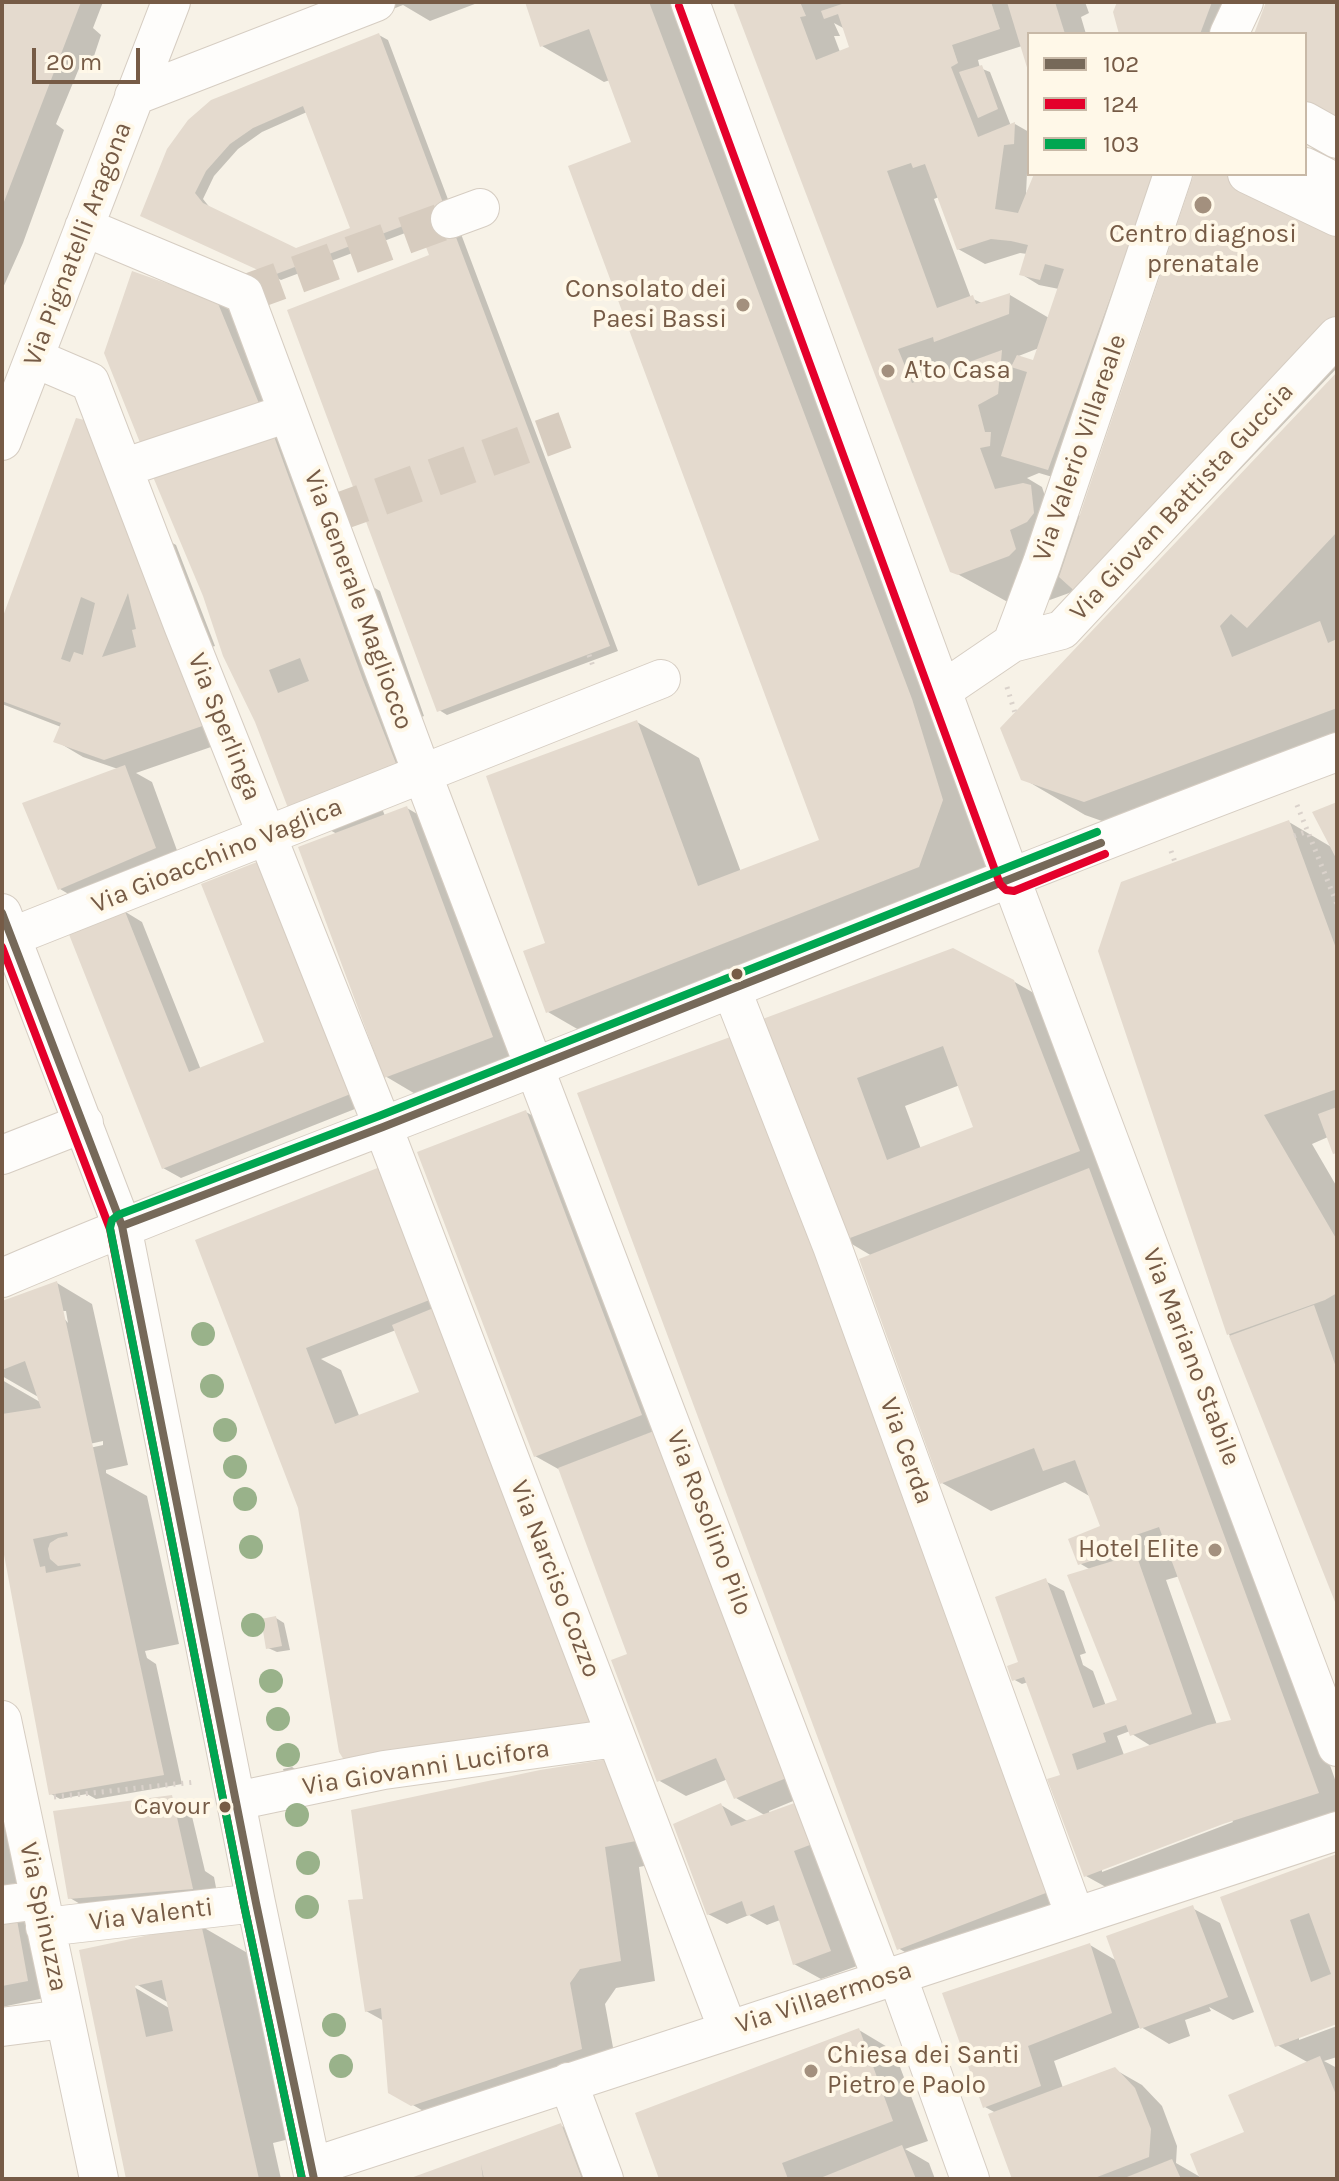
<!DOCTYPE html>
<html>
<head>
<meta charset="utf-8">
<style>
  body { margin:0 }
  #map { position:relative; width:1339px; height:2181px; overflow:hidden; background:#f7f2e7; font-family:Karla,sans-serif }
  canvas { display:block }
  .frame { position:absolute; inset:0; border:4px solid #765b46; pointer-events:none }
  .legend { position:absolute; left:1027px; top:32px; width:280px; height:144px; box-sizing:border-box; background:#fff8e8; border:2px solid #c8b9a7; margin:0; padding:10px 14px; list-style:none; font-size:24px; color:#765b46 }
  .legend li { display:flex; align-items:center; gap:16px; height:40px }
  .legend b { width:40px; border:2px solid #c8b9a7 }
  .scale { position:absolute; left:32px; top:48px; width:108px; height:36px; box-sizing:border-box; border:4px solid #765b46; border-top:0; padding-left:10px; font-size:24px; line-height:28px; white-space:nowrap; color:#765b46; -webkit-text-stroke:6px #fff8e8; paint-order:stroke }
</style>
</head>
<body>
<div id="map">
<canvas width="1339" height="2181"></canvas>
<div class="frame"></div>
<ul class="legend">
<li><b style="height:10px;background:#766959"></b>102</li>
<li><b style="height:10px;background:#e4002b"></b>124</li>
<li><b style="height:10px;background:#00a651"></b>103</li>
</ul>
<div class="scale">20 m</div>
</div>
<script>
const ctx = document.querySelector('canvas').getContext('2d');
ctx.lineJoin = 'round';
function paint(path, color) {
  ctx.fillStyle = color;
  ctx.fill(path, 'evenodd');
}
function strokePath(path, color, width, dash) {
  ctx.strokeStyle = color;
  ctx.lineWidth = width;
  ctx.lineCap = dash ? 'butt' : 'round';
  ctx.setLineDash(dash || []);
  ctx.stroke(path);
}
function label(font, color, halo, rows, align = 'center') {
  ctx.font = font + ' Karla,sans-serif';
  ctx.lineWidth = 8;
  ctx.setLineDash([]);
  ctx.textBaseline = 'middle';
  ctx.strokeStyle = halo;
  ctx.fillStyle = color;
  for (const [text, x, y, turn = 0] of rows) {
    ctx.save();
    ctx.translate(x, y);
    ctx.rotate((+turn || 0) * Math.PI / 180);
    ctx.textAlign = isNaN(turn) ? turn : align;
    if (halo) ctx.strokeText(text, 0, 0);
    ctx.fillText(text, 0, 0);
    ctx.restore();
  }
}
paint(new Path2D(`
  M2 2H103L93 28 101 35 89 71 80 66 56 124 64 130 23 243 2 290Z
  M343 2H480L430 21 403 5 370 18Z
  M527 2H697L1005 836 982 902 610 1048 548 1012V945L637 722 699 758 741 872 822 842 634 143 610 80 604 82 542 46Z
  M735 2H1085L1089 13 1081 17 1086 34H1029V70L1022 46 978 60 980 68 990 72 1011 126 1015 124 1029 132 1026 194 1036 174H1187L1076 484 1039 473 1027 478 1042 487 1045 496 1082 517 1196 174 1337 219V368L1107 609 1072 592 1022 610 952 571ZM834 23 845 29 852 48 840 52 834 36H840ZM939 197 958 249 985 264 1020 253 1027 254 1021 274 1039 285 1059 289 1049 318 1010 295 984 304 971 298 934 199ZM1039 348 1034 362 1016 357Z
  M1119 2H1245L1232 34H1121Z
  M379 35 388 40 618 651 447 715 439 710 431 256 421 227 281 280 151 220 212 102ZM307 112 352 230 296 250 211 209 203 199 214 176 238 149 262 132Z
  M216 302 244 318 272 433 321 462 366 583 380 591 424 716 387 730 423 781 378 798 385 816 407 808 456 837 541 1065 434 1105 385 1076 337 834 289 807 256 721Z
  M1337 375V767L1147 837 1085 815 1022 778Z
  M162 537 176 545 215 646 194 653 234 739 136 773 152 782 182 864 87 905 60 889 118 769 83 757 56 741 61 727 2 704V625Z
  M1337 804V1155L1328 1137 1312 1144 1337 1187V1602L1229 1334 1153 1104 1289 822 1333 848Z
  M124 911 142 922 201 1070 266 1044 370 1103 181 1178 163 1168Z
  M1013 981 1063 1010 1337 1785V1811L1251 1839 1113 1891 1086 1876 1062 1776 1028 1682 1022 1684 1013 1679 1023 1662 1045 1581 1064 1591 1086 1653 1080 1655 1083 1665 1093 1671 1106 1706 1119 1702 1091 1570 1079 1563 1102 1527 1091 1497 1065 1482 991 1511 942 1483 872 1256 840 1237 1085 1911 934 1969 898 1948 733 1038 762 1021ZM960 1085 976 1129 921 1149 905 1106ZM1144 1540 1180 1561 1178 1565 1144 1545ZM1180 1576 1233 1721 1217 1725 1166 1580ZM1130 1731 1132 1734 1151 1746 1124 1755 1117 1736ZM1231 1819 1233 1822 1102 1872V1868Z
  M526 1112 562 1132 815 1792 769 1811 770 1814 800 1804 857 1966 821 1979 794 1964 780 1920 767 1925 749 1915 727 1924 708 1914 721 1805 749 1822 766 1816 736 1798 728 1779 686 1796 658 1780 629 1655 560 1470 535 1456Z
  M380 1169 613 1731 373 1772 300 1507 248 1371ZM396 1330 422 1393 360 1418 341 1370 321 1359Z
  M57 1283 92 1304 128 1465 106 1470V1473L147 1496 179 1644 145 1651 147 1658 156 1664 182 1784 96 1799 87 1794 60 1799 51 1794 2 1535V1380L40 1402V1398L2 1376V1303ZM62 1311H66L68 1323 63 1317ZM103 1441V1445L67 1453V1449Z
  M276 1618 284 1623 290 1650 277 1652 268 1648Z
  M292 1767 300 1772 286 1779 283 1769Z
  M540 1772 675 1860 639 1867 655 1981 616 1988 605 2004 617 2069 448 2125 390 2092 384 2021 366 2011 365 1900Z
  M172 1798 190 1808 205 1871 214 1877 219 1903 97 1914 70 1898Z
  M2 1823 13 1830 27 1900 2 1903Z
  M1337 1856V2022L1299 2036V2040L1337 2026V2057L1324 2061 1337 2068V2179H1015L996 2113 985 2107 1090 1945 1117 1961 1192 1908 1220 1923 1254 2012 1233 2020 1209 2007 1211 2011 1185 2020 1190 2036 1169 2044 1141 2027 1054 2061 1063 2088 1114 2069 1142 2085 1162 2106 1177 2146 1176 2163 1202 2178 1249 2133 1309 2063 1277 2045 1223 1898Z
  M2 1913 42 1927 54 1996 2 2007Z
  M201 1926 263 1962 302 2136 273 2143 281 2179H128L81 1952ZM136 1984 169 2003V2008L134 1987Z
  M859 2030 894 2051 928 2141 905 2149 929 2163 935 2179H662Z
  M560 2125 588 2141 602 2179H415Z`), '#0003');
paint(new Path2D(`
  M2 2H81L2 207Z
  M525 2H649L912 699 943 800 919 867 546 1013 523 951 545 943 486 776 637 720 698 886 819 840 568 166 631 142 589 29 540 47Z
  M733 2H800L806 16 800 17 816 60 849 47 838 14 824 19 821 11 848 2H991L1000 29 952 45 958 63 951 67 978 137 1015 122 1014 144 1004 145 995 209 1018 213 1034 174H1155L1048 470 1001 456 1027 372 1011 367 1017 355 1033 360 1064 269 1045 264 1040 280 1019 275 1028 245 1011 241 991 239 957 250 925 164 913 168 911 163 887 171 937 308 973 295 976 304 1010 293 1009 314 934 342 933 337 898 349 912 383 1002 350 998 394 978 405 985 432H991L990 446 980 448 995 489 1023 483 1031 485 1034 513 1027 522 1010 530 1016 549 1009 556 958 575 950 572Z
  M1007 2H1055L1065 34H1029V74Z
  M1117 2H1212L1200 34H1119L1113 12Z
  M1266 2H1337V139L1305 121V34H1254Z
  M379 33 610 646 437 712 287 310 429 255 416 221 271 276 140 216 167 149 188 120 211 100ZM303 106 350 228 296 248 203 203 195 193 206 171 230 144 253 128Z
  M982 65 998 109 978 118 959 72Z
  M1194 174H1247L1337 217V325L1079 595 1059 577Z
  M132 271 217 301 260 406 143 450 104 353Z
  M1337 372V532L1247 628 1231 614 1220 626 1232 657 1320 621 1328 643 1337 639V708L1084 802 1021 780 1000 728Z
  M76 418 89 421 208 724 104 760 53 742 61 723 2 701V619ZM128 593 136 629 132 630 136 647 102 657ZM81 597 95 603 83 655 74 652 70 662 61 659Z
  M272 431 363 680 397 766 288 808 255 722 223 656 203 596 151 472ZM300 658 309 681 278 693 269 670Z
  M125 765 156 848 58 890 22 803Z
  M1337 802V860L1312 812Z
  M407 806 493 1037 384 1078 298 847Z
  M1289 820 1337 951V1089L1264 1115 1337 1240V1293L1325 1300 1227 1335 1098 951 1121 882Z
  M262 860 353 1093 162 1169 68 932 124 909 189 1072 264 1042 201 884Z
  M953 948 1014 980 1080 1151 842 1241 760 1020ZM943 1046 973 1127 887 1160 857 1078Z
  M733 1036 792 1181 1051 1891 897 1950 577 1093Z
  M1337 1107V1153L1333 1154 1318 1114Z
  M526 1110 642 1415 534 1457 417 1152Z
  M380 1167 432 1299 306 1348 335 1424 419 1392 392 1325 436 1307 596 1721 354 1762 344 1760 339 1752 298 1508 195 1240Z
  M1089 1168 1319 1793 1223 1824 1084 1877 1047 1779 1060 1775 1024 1677 1012 1681 1007 1666 1018 1662 995 1597 1046 1578 1093 1708 1117 1700 1067 1575 1136 1554 1192 1714 1130 1736 1126 1725 1103 1733 1106 1742 1072 1754 1077 1770 1208 1725 1231 1720 1159 1527 1133 1536 1136 1547 1078 1565 1068 1539 1100 1526 1075 1460 1043 1471 1034 1448 940 1484 859 1259Z
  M57 1281 164 1775 49 1795 2 1544V1414L41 1408 25 1361 2 1370V1301ZM67 1532 68 1536 58 1538 50 1543 48 1549 50 1559 58 1566 80 1563 81 1566 46 1573 45 1566 40 1567 33 1539Z
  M1314 1305 1337 1370V1607L1229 1336Z
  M654 1431 789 1777 734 1799 716 1758 657 1782 611 1660 627 1654 558 1468Z
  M276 1616 282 1646 266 1649 261 1619Z
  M609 1759 641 1840 605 1847 621 1961 580 1969 570 1983 582 2049 411 2106 388 2093 381 2008 365 2012 348 1900 363 1899 351 1810 540 1770Z
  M172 1795 193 1889 68 1899 53 1811Z
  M800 1801 815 1843 794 1851 831 1951 793 1965 774 1905 747 1916 742 1901 707 1915 673 1824 721 1803 731 1826Z
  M1337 1854V2024L1275 2047 1220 1897ZM1309 1913 1331 1974 1311 1982 1290 1920Z
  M1193 1905 1228 1997 1140 2029 1106 1936Z
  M15 1909 28 1981 2 1986V1911Z
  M201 1924 259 2179H126L79 1950ZM162 1980 173 2031 146 2037 135 1986Z
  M1090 1943 1112 2013 1028 2046 1041 2086 983 2108 942 1993Z
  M859 2028 893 2121 782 2163 788 2179H659L635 2113Z
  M1320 2056 1337 2097V2179H1200L1190 2154 1244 2132 1228 2095Z
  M1115 2067 1135 2088 1151 2129 1149 2157 1092 2179H1012L988 2114Z
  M561 2123 582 2179H484L481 2164 483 2179H408Z
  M902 2145 916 2179H818Z
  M1172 2159 1181 2179H1122Z`), '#e4dace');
strokePath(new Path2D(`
  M244 294 450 219
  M327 516 565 430`), '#d7ccbf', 38, [38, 19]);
const minor = new Path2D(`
  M690 2 1011 879 1337 1747
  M1229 34 1244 2
  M134 96 376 2
  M1305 121 1337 139
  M1305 167 1337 183
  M1247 174 1337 217
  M450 219 480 208
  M84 227 244 294 422 773 882 1979
  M34 358 90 382 183 625 383 1127 728 2030
  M2 441 171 2
  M123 468 288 413
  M1012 643 1062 630 1337 336
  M943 690 1012 643 1042 563 1173 174
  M2 913 122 1226 256 1903 314 2179
  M11 937 661 679
  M731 988 832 1246 1075 1916
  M2 1155 84 1123
  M2 1278C177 1203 355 1138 532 1068 800 962 1067 853 1337 752
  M2 1720 99 2179
  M236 1801 384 1770 616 1738
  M2 1905 39 1900
  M45 1927 256 1903
  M897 1975 970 2179
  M2 2027 64 2019
  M568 2082 604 2179
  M312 2167 1337 1831`);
strokePath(minor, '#d6cdc2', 40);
strokePath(new Path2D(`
  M589 655 594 669
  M1007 687 1015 713
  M1297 805 1337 904
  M1294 836 1308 831
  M1171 851 1175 862
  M54 1797 195 1782`), '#dad2cb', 5, [2, 6]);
strokePath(minor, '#fefdfb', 38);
strokePath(new Path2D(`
  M2 913 122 1226 256 1903 314 2179
  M122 1226 383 1127 1101 843`), '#766959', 8);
strokePath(new Path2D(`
  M679 6 1000 884 1006 890 1014 891 1105 854
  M2 947 110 1229 244 1905 302 2179`), '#e4002b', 8);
strokePath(new Path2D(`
  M302 2179 244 1905 110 1228 112 1220 118 1215 379 1116 1097 832`), '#00a651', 8);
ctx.fillStyle = '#99b28a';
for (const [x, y] of [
  [203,1334],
  [212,1386],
  [225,1430],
  [235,1467],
  [245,1499],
  [251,1547],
  [253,1625],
  [271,1681],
  [278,1719],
  [288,1755],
  [297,1815],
  [308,1863],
  [307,1907],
  [334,2025],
  [341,2066]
]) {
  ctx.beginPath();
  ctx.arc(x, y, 12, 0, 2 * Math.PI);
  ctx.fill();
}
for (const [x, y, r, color] of [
  [1203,205,10,"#a3907e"],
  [743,305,8,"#a3907e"],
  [888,371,8,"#a3907e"],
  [737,974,7,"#765b46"],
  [1215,1550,8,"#a3907e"],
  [225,1807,7,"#765b46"],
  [811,2071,8,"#a3907e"]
]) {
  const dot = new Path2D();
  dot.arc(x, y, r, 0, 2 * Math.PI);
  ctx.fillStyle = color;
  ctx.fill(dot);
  strokePath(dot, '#fff8e8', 3);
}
label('24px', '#765b46', '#fff8e8', [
  ["Cavour",210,1807]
], 'right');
label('26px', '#765b46', '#fff8e8', [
  ["Centro diagnosi",1203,235,"center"],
  ["prenatale",1203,265,"center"],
  ["Consolato dei",727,290],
  ["Paesi Bassi",727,320],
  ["A'to Casa",904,371,"left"],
  ["Hotel Elite",1199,1550],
  ["Chiesa dei Santi",827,2056,"left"],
  ["Pietro e Paolo",827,2086,"left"]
], 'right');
label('26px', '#765b46', '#fff8e8', [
  ["Via Pignatelli Aragona",78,244,-69],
  ["Via Valerio Villareale",1080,448,-71],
  ["Via Giovan Battista Guccia",1182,502,-47],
  ["Via Generale Magliocco",358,600,70],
  ["Via Sperlinga",224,727,68],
  ["Via Gioacchino Vaglica",217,856,-22],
  ["Via Mariano Stabile",1191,1357,69],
  ["Via Cerda",906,1451,70],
  ["Via Rosolino Pilo",709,1523,69],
  ["Via Narciso Cozzo",555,1579,69],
  ["Via Giovanni Lucifora",426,1768,-9],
  ["Via Valenti",151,1915,-7],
  ["Via Spinuzza",43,1917,78],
  ["Via Villaermosa",824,1998,-18]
]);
</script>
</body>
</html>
